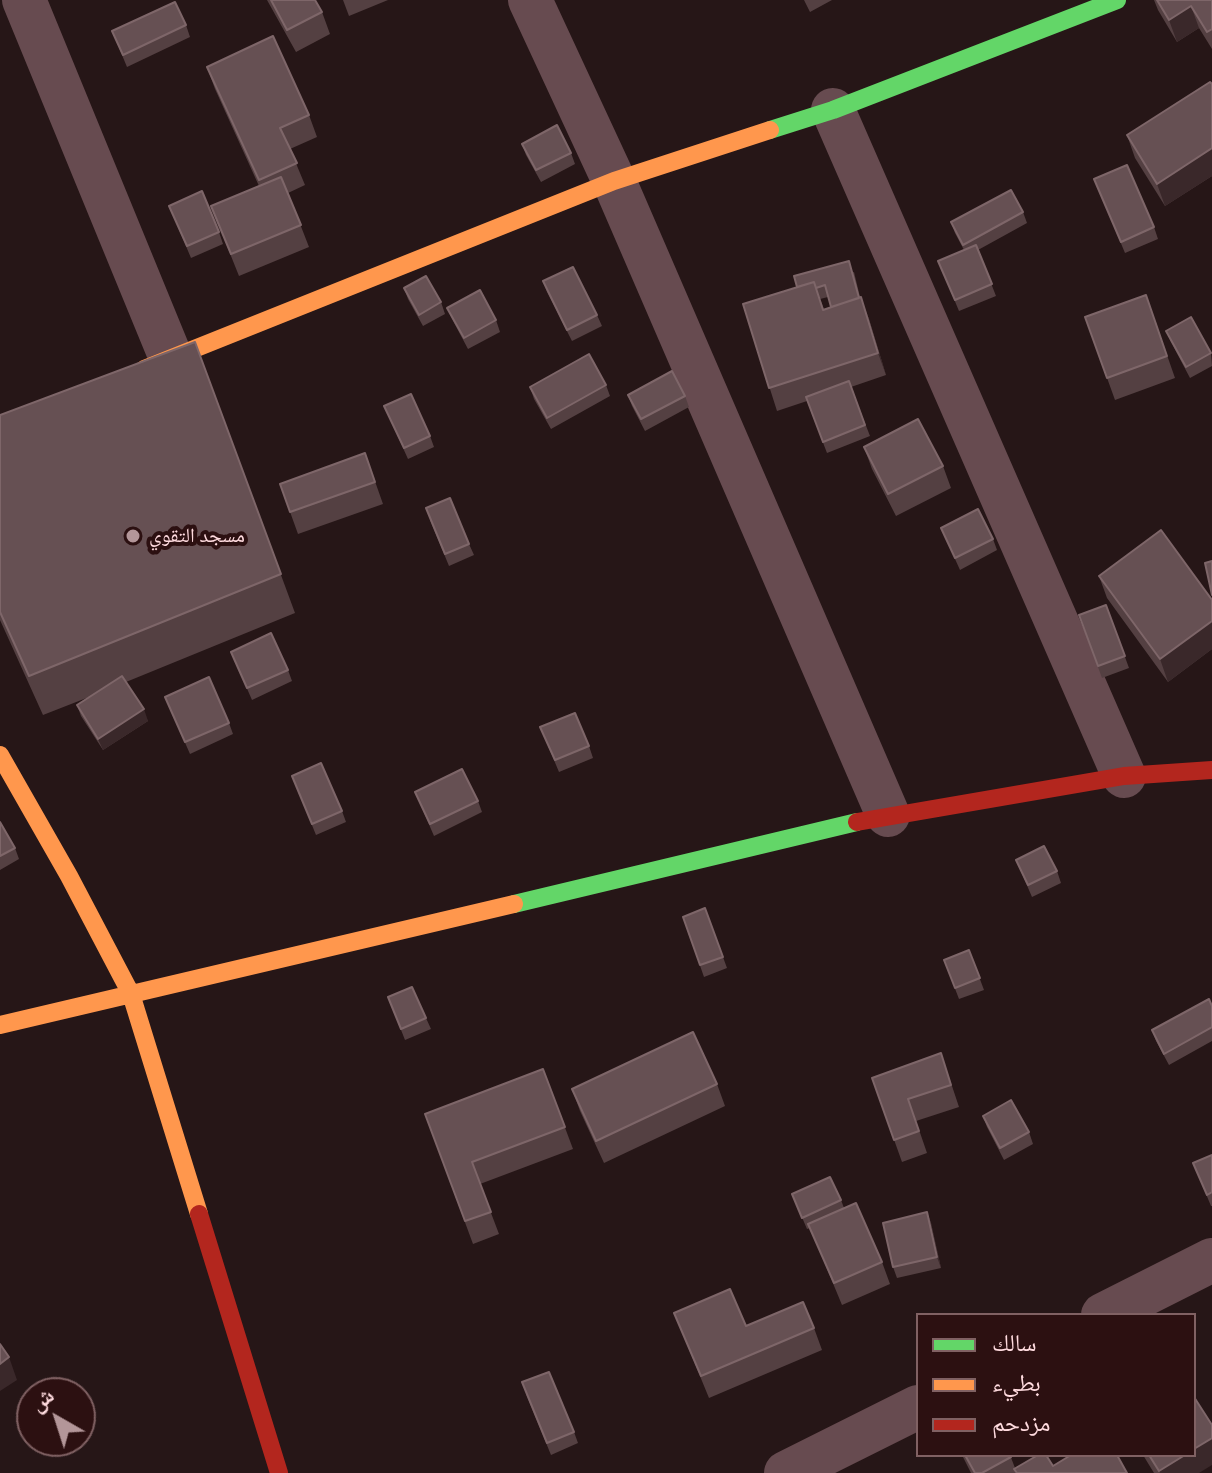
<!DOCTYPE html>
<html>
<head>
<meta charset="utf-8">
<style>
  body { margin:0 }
  #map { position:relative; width:1212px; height:1473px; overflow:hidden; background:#261617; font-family:Figtree,"Noto Naskh Arabic",sans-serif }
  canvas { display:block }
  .legend { position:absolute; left:916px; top:1313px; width:280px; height:144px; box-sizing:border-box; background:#2c1011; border:2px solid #806163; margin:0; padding:10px 14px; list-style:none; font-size:24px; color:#ffdbdf }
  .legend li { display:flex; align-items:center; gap:16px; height:40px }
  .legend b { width:40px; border:2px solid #806163 }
  .north { position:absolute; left:16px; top:1377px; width:80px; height:80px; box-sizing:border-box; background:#2c1011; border:2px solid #806163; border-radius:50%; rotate:321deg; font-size:22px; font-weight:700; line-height:32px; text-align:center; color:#ffdbdf }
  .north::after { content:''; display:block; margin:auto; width:28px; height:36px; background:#b39699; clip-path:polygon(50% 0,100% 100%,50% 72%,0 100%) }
</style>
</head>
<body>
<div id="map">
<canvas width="1212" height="1473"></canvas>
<ul class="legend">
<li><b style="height:10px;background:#63d668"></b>سالك</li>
<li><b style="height:10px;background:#ff974d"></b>بطيء</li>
<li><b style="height:10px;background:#b3261e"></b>مزدحم</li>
</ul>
<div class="north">ش</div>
</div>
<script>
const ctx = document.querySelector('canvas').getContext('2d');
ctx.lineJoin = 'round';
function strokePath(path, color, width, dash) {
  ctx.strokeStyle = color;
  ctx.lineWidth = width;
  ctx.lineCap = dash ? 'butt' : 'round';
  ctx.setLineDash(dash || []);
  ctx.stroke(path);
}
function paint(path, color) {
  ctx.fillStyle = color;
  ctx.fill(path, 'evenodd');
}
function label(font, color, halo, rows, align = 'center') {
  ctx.font = font + ' Figtree,"Noto Naskh Arabic",sans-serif';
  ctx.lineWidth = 8;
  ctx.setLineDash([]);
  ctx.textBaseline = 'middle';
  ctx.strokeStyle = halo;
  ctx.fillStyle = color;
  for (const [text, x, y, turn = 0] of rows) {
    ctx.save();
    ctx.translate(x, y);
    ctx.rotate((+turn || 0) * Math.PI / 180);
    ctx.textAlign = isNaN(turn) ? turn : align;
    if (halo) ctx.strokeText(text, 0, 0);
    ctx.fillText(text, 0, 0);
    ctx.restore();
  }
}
strokePath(new Path2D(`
  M24 0 171 358
  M530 0 614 181 888 815
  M833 110 1124 776
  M1103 1315 1212 1260
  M786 1473 918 1407`), '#674b50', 44);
strokePath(new Path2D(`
  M770 130 833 110 1117 0
  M514 904 857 822`), '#63d668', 18);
strokePath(new Path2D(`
  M144 369 614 181 770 130
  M0 755 69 876 131 994 199 1214
  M0 1025 514 904`), '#ff974d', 18);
strokePath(new Path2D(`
  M857 822 1124 776 1212 770
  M199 1214 279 1473`), '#b3261e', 18);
paint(new Path2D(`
  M267 0H315L322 12 330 34 296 52Z
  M343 0H388L349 16Z
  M804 0H832L810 12Z
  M1154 0H1212V49L1199 28 1177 42 1158 10Z
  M186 25 190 37 127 67 112 31Z
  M207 67 309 115 317 137 290 149 305 185 288 193 309 247 239 276 211 206 259 186 215 89Z
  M1212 84V176L1165 206 1135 158 1127 135Z
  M522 144 571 153 575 164 541 182 526 155Z
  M1094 179 1154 227 1158 239 1125 253Z
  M169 206 219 232 223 244 191 258Z
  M1023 212 1027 223 978 250 996 296 959 311 938 261 964 250 955 233 951 222Z
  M854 272 860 297 869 319 886 375 851 387 870 436 827 453 807 401 777 411 743 304ZM828 297 831 307 824 309 820 299Z
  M543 281 597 315 602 326 572 341 547 292Z
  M404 288 441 302 445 314 423 326 408 299Z
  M1146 295 1175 378 1115 400 1085 317Z
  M447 308 496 320 500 332 468 349 452 319Z
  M1166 331 1211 353 1212 366 1190 378 1171 342Z
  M195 342 295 613 126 682 148 721 103 750 81 716 77 705 89 697 43 715 0 620V415Z
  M606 385 610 396 551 429 534 399 530 387Z
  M628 395 685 396 689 407 645 431 632 406Z
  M384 406 430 436 434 447 408 459Z
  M864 447 943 466 951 488 896 516 872 469Z
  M365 453 383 504 298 534 280 484Z
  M430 520 469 544 474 555 449 566Z
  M941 528 993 539 997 550 960 570Z
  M1099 576 1212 600V649L1168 682 1107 598Z
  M1106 605 1129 668 1102 678 1079 615Z
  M231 652 288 670 292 681 252 700Z
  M165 697 229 723 233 734 190 754Z
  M540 727 589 746 593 758 559 772Z
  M292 776 342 811 346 822 316 835Z
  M415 792 478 801 482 812 434 836Z
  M0 822 15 848 19 859 0 870Z
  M1016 860 1057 871 1061 883 1032 897Z
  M705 908 727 968 704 977 683 917Z
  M969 950 984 990 959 999 944 960Z
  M388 997 426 1018 431 1029 405 1040Z
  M1212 1006V1041L1169 1065 1156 1041 1152 1030Z
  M941 1053 959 1107 916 1121 927 1153 902 1162 872 1078Z
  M543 1069 573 1149 480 1184 499 1234 473 1244 425 1114Z
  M717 1084 725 1106 604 1163 580 1111 572 1089Z
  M983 1116 1029 1132 1033 1144 1004 1160 987 1127Z
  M1212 1155V1206H1211L1193 1163Z
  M792 1194 841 1200 844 1208 882 1262 890 1284 842 1305 810 1228 807 1229Z
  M927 1212 931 1223 941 1268 897 1278 893 1267Z
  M674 1313 746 1326 814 1328 822 1350 709 1398Z
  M526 1394 574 1432 578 1443 551 1455Z
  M962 1455H1010L1015 1468 1053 1466 1127 1473H971Z
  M1143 1455H1194L1199 1473H1154Z`), '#544042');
paint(new Path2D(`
  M1191 6 1199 28 1177 42 1169 20Z
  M1212 148V176L1165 206 1157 184Z
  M861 297 869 319 886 375 878 353Z
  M1212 621V649L1168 682 1160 659Z
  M144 709 148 721 103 750 98 739Z
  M927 1212 931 1223 941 1268 937 1257Z
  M9 1357 17 1380 0 1391V1364Z
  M1212 1438V1465L1199 1473H1160L1159 1471 1185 1455H1194V1449Z`), '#3a282a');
const building = new Path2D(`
  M271 0H315L322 12 287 30Z
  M1157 0H1212V29L1207 32 1191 6 1169 20Z
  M175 2 186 25 123 55 112 31Z
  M273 36 309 115 280 128 297 163 259 180 207 67Z
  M1210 82 1212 84V148L1157 184 1127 135Z
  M557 125 571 153 536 170 522 144Z
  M1127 165 1154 227 1121 242 1094 179Z
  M281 177 301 225 231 254 211 206Z
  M1011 190 1023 212 963 245 951 222Z
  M202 191 219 232 187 246 169 206Z
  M976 245 992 284 955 300 938 261Z
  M849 261 859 298 831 307 825 285 816 288 814 282 797 287 794 276Z
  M573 267 597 315 567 330 543 281Z
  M426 276 441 302 419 315 404 288Z
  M814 282 823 310 861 297 878 353 769 388 743 304Z
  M480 290 496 320 464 338 447 308Z
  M1146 295 1167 356 1107 378 1085 317Z
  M1191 317 1211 353 1186 367 1166 331Z
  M195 342 281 574 29 676 0 612V415Z
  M589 354 606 385 547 418 530 387Z
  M672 371 685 396 641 419 628 395Z
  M849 381 865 425 823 442 806 397Z
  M411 394 430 436 404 448 384 406Z
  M918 419 943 466 888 494 864 447Z
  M365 453 375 482 290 512 280 484Z
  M450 498 469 544 445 554 426 508Z
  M978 509 993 539 955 558 941 528Z
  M1161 530 1212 600V621L1160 659 1099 576Z
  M1212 561V595L1205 563Z
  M1106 605 1125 656 1098 666 1079 615Z
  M271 633 288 670 247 688 231 652Z
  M122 676 144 709 98 739 77 705Z
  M209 677 229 723 185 742 165 697Z
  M575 713 589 746 555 760 540 727Z
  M321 763 342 811 312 824 292 776Z
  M462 769 478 801 430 824 415 792Z
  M0 822 15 848 0 856Z
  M1044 846 1057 871 1028 885 1016 860Z
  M705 908 723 957 700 965 683 917Z
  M969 950 980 978 955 988 944 960Z
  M412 987 426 1018 401 1029 388 997Z
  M1209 999 1212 1006V1027L1164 1054 1152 1030Z
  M693 1032 717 1084 596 1141 572 1089Z
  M941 1053 951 1085 908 1099 919 1131 894 1140 872 1078Z
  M543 1069 565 1127 472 1162 491 1212 465 1221 425 1114Z
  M1011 1100 1029 1132 1000 1148 983 1116Z
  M1212 1155V1192L1207 1195 1193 1163Z
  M830 1177 841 1200 802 1218 792 1194Z
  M856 1203 882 1262 834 1283 808 1224Z
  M927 1212 937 1257 893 1267 883 1223Z
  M730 1289 746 1326 803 1302 814 1328 701 1376 674 1313Z
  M0 1344 9 1357 0 1364Z
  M549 1372 574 1432 547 1443 522 1382Z
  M1194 1397 1212 1425V1438L1194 1449Z
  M965 1455H1010L1011 1457 982 1473H975Z
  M1038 1455H1046L1053 1466 1071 1455H1117L1127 1473H1017L1014 1469Z
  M1149 1455H1185L1159 1471Z`);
paint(building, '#665053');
strokePath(building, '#7e6669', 2);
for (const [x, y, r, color] of [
  [133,536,8,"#b39699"]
]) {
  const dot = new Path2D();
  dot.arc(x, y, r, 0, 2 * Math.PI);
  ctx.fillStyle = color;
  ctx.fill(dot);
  strokePath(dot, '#2c1011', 3);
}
label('20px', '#ffdbdf', '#2c1011', [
  ["مسجد التقوي",149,536]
], 'left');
</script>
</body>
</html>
